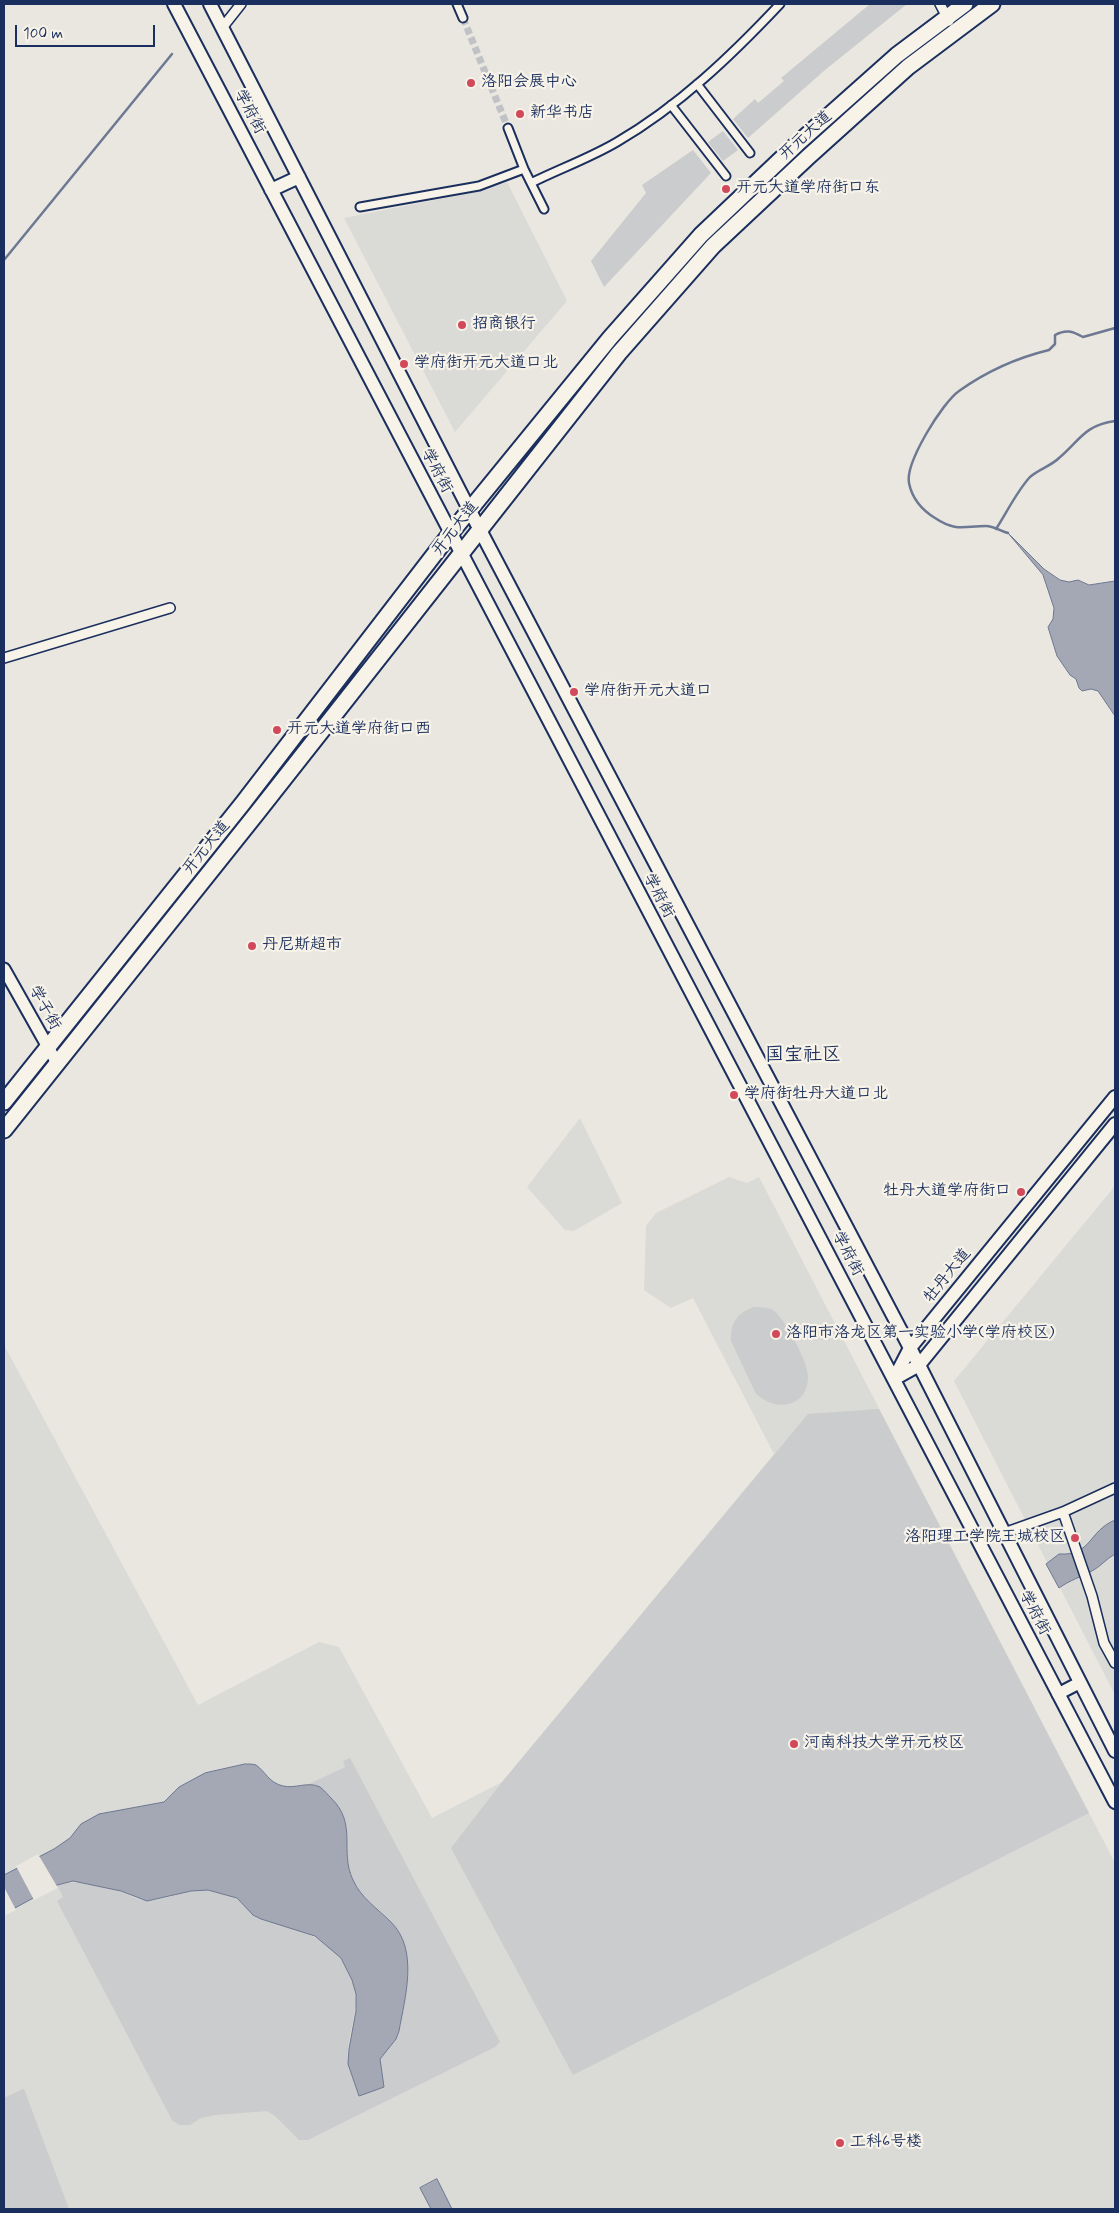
<!DOCTYPE html>
<html>
<head>
<meta charset="utf-8">
<style>
  body { margin:0 }
  #map { position:relative; width:1119px; height:2213px; overflow:hidden; background:#eae7e0; font-family:Mynerve,sans-serif }
  canvas { display:block }
  .frame { position:absolute; inset:0; border:5px solid #1b2f5e; pointer-events:none }
  .scale { position:absolute; left:15px; top:25px; width:140px; height:22px; box-sizing:border-box; border:2px solid #1b2f5e; border-top:0; padding-left:6px; font-size:15px; line-height:18px; white-space:nowrap; color:#1b2f5e; -webkit-text-stroke:4px #f7f3e8; paint-order:stroke }
</style>
</head>
<body>
<div id="map">
<canvas width="1119" height="2213"></canvas>
<div class="frame"></div>
<div class="scale">100 m</div>
</div>
<script>
const ctx = document.querySelector('canvas').getContext('2d');
ctx.lineJoin = 'round';
function paint(path, color) {
  ctx.fillStyle = color;
  ctx.fill(path, 'evenodd');
}
function strokePath(path, color, width, dash) {
  ctx.strokeStyle = color;
  ctx.lineWidth = width;
  ctx.lineCap = dash ? 'butt' : 'round';
  ctx.setLineDash(dash || []);
  ctx.stroke(path);
}
function label(font, color, halo, rows, align = 'center') {
  ctx.font = font + ' Mynerve,"LXGW WenKai TC",sans-serif';
  ctx.lineWidth = 4.5;
  ctx.setLineDash([]);
  ctx.textBaseline = 'middle';
  ctx.strokeStyle = halo;
  ctx.fillStyle = color;
  for (const [text, x, y, turn = 0] of rows) {
    ctx.save();
    ctx.translate(x, y);
    ctx.rotate((+turn || 0) * Math.PI / 180);
    ctx.textAlign = isNaN(turn) ? turn : align;
    if (halo) ctx.strokeText(text, 0, 0);
    ctx.fillText(text, 0, 0);
    ctx.restore();
  }
}
paint(new Path2D(`
  M507 182 567 301 455 432 344 218 481 191Z
  M580 1118 622 1203 574 1231 565 1230 527 1187Z
  M729 1177 747 1183 759 1177 1115 1863V2209H4V1345L198 1705 319 1642 339 1647 432 1818 502 1782 774 1454 693 1298 671 1308 644 1290 646 1226 656 1213Z
  M1115 1186V1695L954 1381Z`), '#dadad6');
paint(new Path2D(`
  M870 4H907L825 70 748 138 733 119 755 99 758 103 784 81 781 78Z
  M723 131 738 150 723 161 708 142Z
  M693 150 711 173 604 287 591 261 646 193 642 185Z
  M754 1307C760 1307 767 1307 773 1310 784 1317 809 1364 808 1377 808 1408 773 1413 755 1392L731 1341C730 1323 737 1313 754 1307Z
  M879 1409 1089 1813 573 2075 451 1848 502 1782 808 1414Z
  M350 1758 500 2042 495 2047 308 2140H299L275 2116 267 2111 215 2115 201 2118 190 2125H179L172 2120 57 1901 63 1897 57 1885C78 1880 99 1883 120 1891 126 1893 131 1897 137 1899 161 1905 184 1888 208 1890 222 1891 236 1896 246 1906 248 1908 250 1913 253 1915 257 1918 266 1919 271 1921 300 1931 334 1939 348 1970 366 2008 345 2028 348 2063 350 2074 355 2085 359 2096L383 2087 380 2059 396 2039 399 2031C404 2004 408 1984 404 1956 403 1950 404 1942 402 1937 393 1915 364 1904 353 1880 339 1851 358 1824 331 1798 324 1791 319 1787 309 1784L345 1767 343 1761Z
  M23 2089H24L69 2209H4V2098Z`), '#cbcccd');
const water = new Path2D(`
  M1008 533 1044 569 1060 580 1069 582 1078 580 1089 585 1115 581V716L1098 691 1091 689 1082 691 1079 688 1076 679 1070 675 1057 656 1048 627 1053 619 1054 608 1043 575Z
  M1115 1520V1554C1106 1559 1100 1567 1092 1571 1081 1577 1070 1580 1059 1588L1046 1564 1059 1554C1092 1556 1088 1531 1115 1520Z
  M245 1764C248 1764 254 1764 256 1765 265 1771 269 1783 283 1786 295 1789 308 1781 320 1787 324 1790 328 1795 331 1798 358 1824 339 1851 353 1880 361 1898 377 1908 391 1922 419 1950 405 1997 399 2031L396 2039 380 2059 384 2087 359 2096 348 2064 349 2049 356 2011V1994L352 1980 341 1958 315 1936 261 1919 253 1915 237 1898 208 1890 191 1891 147 1901 121 1891 73 1881 57 1885 4 1914V1875L54 1849 70 1838 81 1824 99 1814 164 1802 179 1787 205 1773Z
  M437 2179 452 2209H431L420 2188Z`);
paint(water, '#a3a8b4');
strokePath(water, '#6d7892', 1);
paint(new Path2D(`
  M38 1854 58 1888 34 1900 16 1866Z
  M4 1887 16 1910 4 1916Z`), '#eae7e0');
strokePath(new Path2D(`
  M4 260 172 54
  M996 529C1007 512 1017 491 1030 477 1039 469 1051 466 1059 458 1080 440 1085 425 1115 421
  M1008 533C1001 531 993 526 986 526 964 526 956 532 935 518 922 510 912 498 909 483 905 463 942 403 959 391 987 371 1016 358 1049 350L1055 344V335C1066 329 1072 331 1083 337L1115 328`), '#6d7892', 2.5);
strokePath(new Path2D(`
  M463 18 508 128`), '#c1c2c6', 7, [7, 3.5]);
const pedestrian = new Path2D(`
  M457 4 463 18
  M697 84 750 153
  M671 105 726 176
  M508 128 524 169
  M531 183 544 209
  M360 207 479 186 524 169 531 183C559 169 590 158 617 142 679 106 732 55 780 4`);
const minor = new Path2D(`
  M940 4 949 21
  M222 28 241 4
  M4 658 170 608
  M1063 1512 1092 1596 1104 1643 1115 1663
  M1004 1533 1063 1512 1115 1488`);
const tertiary = new Path2D(`
  M4 969 57 1063
  M1058 1694 1079 1683`);
const secondary = new Path2D(`
  M174 4 1115 1802
  M210 4 470 511 919 1365 1115 1751
  M271 190 299 177
  M894 1379 910 1348 1115 1097
  M894 1379 919 1365 1115 1124`);
const primary = new Path2D(`
  M4 1102 243 803 450 534 610 338 701 235 797 144 897 55 965 4
  M4 1130 257 813 619 353 713 246 808 157 908 67 992 4`);
strokePath(pedestrian, '#1b2f5e', 11);
strokePath(minor, '#1b2f5e', 12);
strokePath(tertiary, '#1b2f5e', 15);
strokePath(secondary, '#1b2f5e', 16);
strokePath(primary, '#1b2f5e', 19);
strokePath(pedestrian, '#f7f3e8', 7);
strokePath(minor, '#f7f3e8', 9);
strokePath(tertiary, '#f7f3e8', 11);
strokePath(secondary, '#f7f3e8', 12);
strokePath(primary, '#f7f3e8', 15);
for (const [x, y, r, color] of [
  [471,83,5,"#d1495b"],
  [520,114,5,"#d1495b"],
  [726,189,5,"#d1495b"],
  [462,325,5,"#d1495b"],
  [404,364,5,"#d1495b"],
  [574,692,5,"#d1495b"],
  [277,730,5,"#d1495b"],
  [252,946,5,"#d1495b"],
  [734,1095,5,"#d1495b"],
  [1021,1192,5,"#d1495b"],
  [776,1334,5,"#d1495b"],
  [1075,1538,5,"#d1495b"],
  [794,1744,5,"#d1495b"],
  [840,2143,5,"#d1495b"]
]) {
  const dot = new Path2D();
  dot.arc(x, y, r, 0, 2 * Math.PI);
  ctx.fillStyle = color;
  ctx.fill(dot);
  strokePath(dot, '#f7f3e8', 2);
}
label('16px', '#1b2f5e', '#f7f3e8', [
  ["洛阳会展中心",481,83],
  ["新华书店",530,114],
  ["开元大道学府街口东",736,189],
  ["招商银行",472,325],
  ["学府街开元大道口北",414,364],
  ["学府街开元大道口",584,692],
  ["开元大道学府街口西",287,730],
  ["丹尼斯超市",262,946],
  ["学府街牡丹大道口北",744,1095],
  ["牡丹大道学府街口",1011,1192,"right"],
  ["洛阳市洛龙区第一实验小学(学府校区)",786,1334],
  ["洛阳理工学院王城校区",1065,1538,"right"],
  ["河南科技大学开元校区",804,1744],
  ["工科6号楼",850,2143]
], 'left');
label('16px', '#1b2f5e', '#f7f3e8', [
  ["学府街",249,112,62],
  ["开元大道",806,136,-42],
  ["学府街",436,471,62],
  ["开元大道",456,529,-52],
  ["开元大道",207,848,-51],
  ["学府街",658,896,62],
  ["学子街",44,1008,61],
  ["学府街",847,1254,62],
  ["牡丹大道",948,1276,-51],
  ["学府街",1034,1613,62]
]);
label('19px', '#1b2f5e', '#f7f3e8', [
  ["国宝社区",803,1056]
]);
</script>
</body>
</html>
